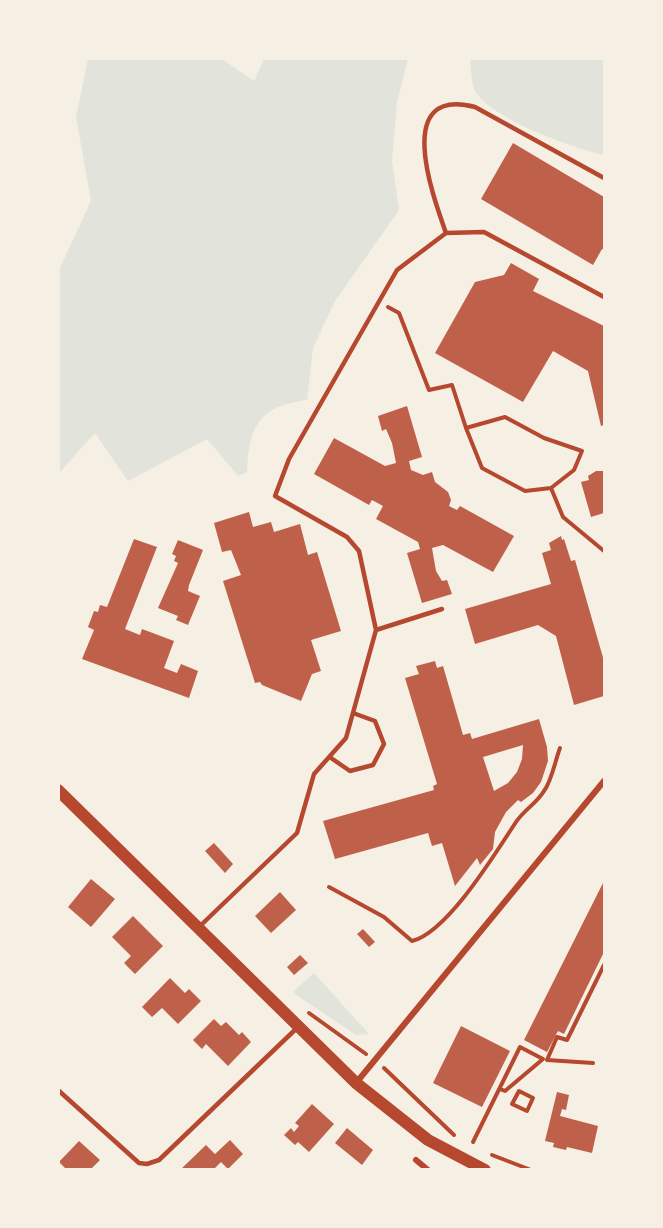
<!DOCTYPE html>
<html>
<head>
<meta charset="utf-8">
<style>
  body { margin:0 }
  #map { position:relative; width:663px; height:1228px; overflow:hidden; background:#f6efe4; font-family:Cabin,sans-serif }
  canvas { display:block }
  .frame { position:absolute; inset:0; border:60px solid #f6efe4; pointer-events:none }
</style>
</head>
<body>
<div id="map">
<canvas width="663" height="1228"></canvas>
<div class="frame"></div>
</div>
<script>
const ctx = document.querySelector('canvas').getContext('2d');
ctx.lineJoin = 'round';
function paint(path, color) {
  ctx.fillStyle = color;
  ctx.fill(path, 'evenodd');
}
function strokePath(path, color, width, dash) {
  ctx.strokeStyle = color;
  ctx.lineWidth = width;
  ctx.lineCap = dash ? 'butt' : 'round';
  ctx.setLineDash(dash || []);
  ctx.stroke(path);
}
paint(new Path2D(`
  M88 59H222L254 81 264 59H408L397 103 392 161 399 210 335 301 313 348 307 400C259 406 249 426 247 472L238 476 207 439 128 481 95 433 59 473V270L91 201 76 117Z
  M470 59H604V155C573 148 491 119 475 91 471 83 471 68 470 59Z
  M314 973 369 1034 356 1035 295 994 294 991Z`), '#e2e4dc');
paint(new Path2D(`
  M513 143 604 197V250L602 249 593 265 481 199Z
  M511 263 539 279 533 291 604 326V425L601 426 588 371 553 351 523 402 435 353 475 282 504 275Z
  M407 406 422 457 409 461 411 470 423 475 432 472 435 482 448 492 451 500 449 506 457 510 460 506 514 536 493 572 443 545 432 548 436 571 442 581 447 580 452 594 422 603 407 553 420 549 418 542 376 519 383 506 372 500 369 505 314 474 334 438 385 466 396 463 392 443 386 429 382 431 378 416Z
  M596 471H604V513L591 517 581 482 589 480 588 476Z
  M249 512 253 527 271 522 274 532 300 524 308 555 317 552 341 631 311 640 321 671 312 674 301 701 262 685 260 682 255 683 223 581 241 575 231 550 222 552 214 523Z
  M561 536 562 540 564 539 571 561 575 560 604 661V696L574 705 556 636 538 625 475 644 465 609 551 584 542 553 551 550 549 543Z
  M134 539 157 547 125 629 140 635 142 629 174 641 164 668 177 673 181 664 198 671 189 698 82 659 94 630 88 627 94 611 98 612 100 605 107 607Z
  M178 540 203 550 189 585 188 591 200 596 188 625 176 620 178 616 158 608 178 563 174 561 176 556 172 554Z
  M435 661 437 668 443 666 463 735 470 733 472 739 539 719 547 747 548 761 541 782 533 793 521 802 518 800 506 812 495 832 493 849 480 865 477 858 455 886 442 843 432 846 428 833 335 859 323 821 434 790 433 786 437 784 405 678 419 674 416 666ZM523 745 522 759 517 772 508 783 494 791 483 757Z
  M214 843 233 864 225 873 205 851Z
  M91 879 115 899 91 927 68 907Z
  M604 881V952L564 1034 558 1031 547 1052 524 1040Z
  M280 892 296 910 271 933 255 916Z
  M133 916 163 946 135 974 124 963 131 956 112 937Z
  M363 929 375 942 369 947 357 934Z
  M300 955 308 963 294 975 287 967Z
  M170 978 185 993 189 989 201 1001 178 1024 162 1008 152 1017 142 1007Z
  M214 1019 221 1026 226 1022 239 1035 242 1032 251 1042 228 1066 206 1044 202 1049 193 1040Z
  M461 1026 510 1051 482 1107 433 1083Z
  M557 1092 569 1095 566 1110 562 1109 560 1116 598 1126 592 1153 567 1147 566 1150 553 1147 554 1143 545 1141Z
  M312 1104 334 1124 309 1152 298 1142 295 1145 284 1135 291 1128 294 1132 299 1126 295 1123Z
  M347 1128 373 1150 362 1165 335 1143Z
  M230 1140 243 1154 228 1169 221 1162 213 1170H180L206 1145 215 1154Z
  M79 1141 100 1160 90 1170H67L59 1162Z`), '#bf614a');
strokePath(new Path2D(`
  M388 307 399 313 429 390 452 385 466 428
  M505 417 544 438 582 451 574 470 551 488 525 491 482 468 466 428Z
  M551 488 563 517 604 551
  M329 887 384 917 412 941C448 932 496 852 516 822 524 810 537 803 544 791 552 780 555 761 560 748
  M309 1013 366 1054
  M547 1060 557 1037 567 1040 604 965
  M547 1060 593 1063
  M384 1068 454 1135
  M519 1091 533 1098 527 1111 512 1104Z
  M473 1142 520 1047 543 1059 505 1091 500 1089
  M492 1155 531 1170`), '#b5482f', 4);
strokePath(new Path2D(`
  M446 233C432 194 393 86 475 107L604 178
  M376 630 442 609
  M331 758 350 771 373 765 384 744 375 721 353 713
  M200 926 297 833 314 774 346 738 376 630 359 551 347 537 275 496 289 459 397 270 446 233 484 232 604 297
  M58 1090 139 1163 147 1164 159 1160 298 1027`), '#b5482f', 4.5);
strokePath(new Path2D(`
  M356 1083 604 781
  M416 1160 428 1170`), '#b5482f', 6);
strokePath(new Path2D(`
  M58 790 356 1083 428 1140 485 1170`), '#b5482f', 12);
</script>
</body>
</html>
